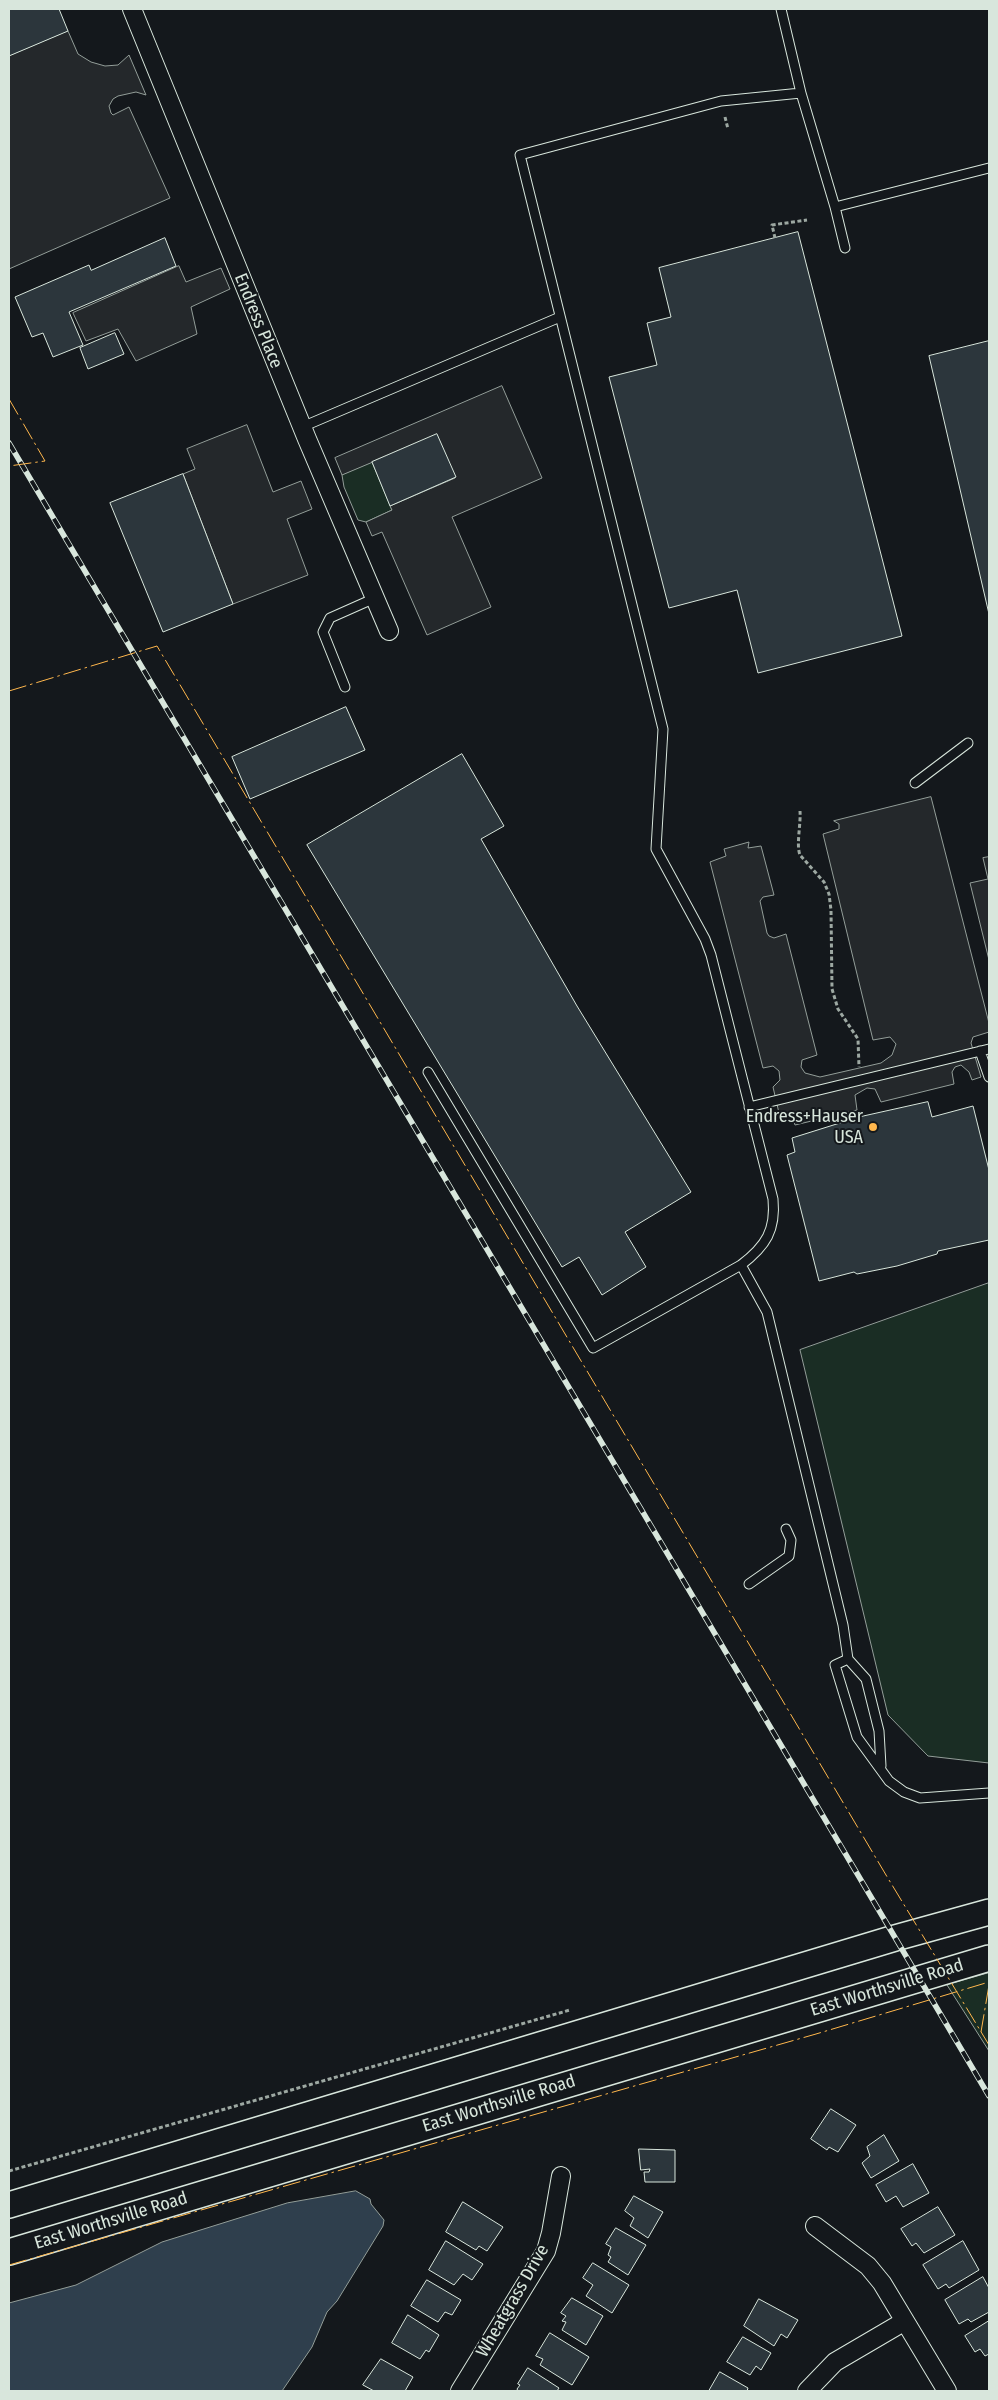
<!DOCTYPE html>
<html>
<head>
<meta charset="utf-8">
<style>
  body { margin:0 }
  #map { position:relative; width:998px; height:2400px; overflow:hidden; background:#14181c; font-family:"Fira Sans Condensed",sans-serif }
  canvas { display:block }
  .frame { position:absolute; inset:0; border:10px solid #d8e6dc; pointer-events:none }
</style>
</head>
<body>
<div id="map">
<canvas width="998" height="2400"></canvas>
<div class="frame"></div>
</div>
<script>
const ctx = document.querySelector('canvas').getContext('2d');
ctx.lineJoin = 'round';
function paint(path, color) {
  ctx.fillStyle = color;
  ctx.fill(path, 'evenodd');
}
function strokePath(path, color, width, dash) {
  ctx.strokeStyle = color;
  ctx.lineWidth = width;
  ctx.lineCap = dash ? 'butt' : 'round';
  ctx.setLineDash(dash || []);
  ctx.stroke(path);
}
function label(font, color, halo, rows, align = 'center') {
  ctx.font = font + ' "Fira Sans Condensed",sans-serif';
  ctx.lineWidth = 4;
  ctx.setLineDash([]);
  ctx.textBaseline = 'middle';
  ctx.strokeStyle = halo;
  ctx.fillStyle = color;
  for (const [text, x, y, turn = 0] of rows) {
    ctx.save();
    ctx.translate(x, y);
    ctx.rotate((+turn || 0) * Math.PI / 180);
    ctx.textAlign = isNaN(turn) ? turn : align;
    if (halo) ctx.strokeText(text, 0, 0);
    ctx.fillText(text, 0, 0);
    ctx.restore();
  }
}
const green = new Path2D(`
  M372 462 392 510 366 522 358 520 344 487 342 475Z
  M989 1283V1763L928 1756 888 1715 800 1350Z
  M989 1973V2051L947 1985Z`);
paint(green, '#1a2d24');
strokePath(green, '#939e99', 1);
const parking = new Path2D(`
  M68 31 78 54 91 62 105 66 118 65 129 55 146 95 136 92 118 96 113 99 109 106 111 113 113 115 129 107 170 198 9 269V56Z
  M179 266 186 282 221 268 230 289 191 307 197 334 136 361 118 329 86 341 73 313Z
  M502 386 542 478 452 517 491 607 427 635 382 532 372 536 366 522 392 510 390 506 455 478 437 435 342 475 335 458Z
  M247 425 273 492 301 481 312 509 287 519 308 575 233 604 183 474 195 469 187 449Z
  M931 797 989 1023V1032L973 1037 971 1043 981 1077 972 1080 969 1072 961 1065 955 1067 952 1072 954 1084 881 1102 875 1089 867 1088 855 1095 857 1110 795 1125 792 1116 788 1113H779L773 1087 780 1080 779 1071 773 1066 763 1068 710 862 726 856 724 849 749 842 748 848 761 846 774 895 763 897 760 901 767 933 769 936 774 938 786 934 817 1055 802 1060 801 1067 805 1073 820 1077 881 1063 892 1055 896 1044 890 1037 873 1040 823 834 839 829V824L834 821Z
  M989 857V960L970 883 988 879 983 858Z`);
paint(parking, '#24282b');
strokePath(parking, '#939e99', 1);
const water = new Path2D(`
  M356 2191 370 2199 371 2204 384 2220 383 2226 337 2301 327 2312 312 2347 282 2391H9V2303L76 2285 162 2242 287 2203Z`);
paint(water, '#2f3f4d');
strokePath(water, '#939e99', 1);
const building = new Path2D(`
  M9 9H59L68 31 9 56Z
  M798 232 902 636 758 673 737 590 669 608 609 377 657 365 647 323 671 317 659 268Z
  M165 238 176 266 69 312 83 345 53 357 43 333 32 337 15 297 89 265 91 270Z
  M115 333 124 354 88 369 80 348Z
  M989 341V614L929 356Z
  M437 434 456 477 390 506 372 462Z
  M183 474 233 604 163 632 110 503Z
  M346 707 365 750 250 799 232 757Z
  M462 754 504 826 481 839 577 1006 691 1192 625 1232 646 1267 602 1295 579 1257 562 1267 307 845Z
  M928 1102 932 1117 973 1106 989 1170V1240L938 1251 937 1254 897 1266 857 1274 854 1272 819 1281 787 1155 795 1152 792 1138 859 1117Z
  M831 2109 856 2125 838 2152 829 2147 827 2150 811 2139Z
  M884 2135 899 2161 871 2178 862 2163 870 2156 867 2147Z
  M639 2149 675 2150V2182H645L644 2172H649L650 2169 641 2170Z
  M913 2164 929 2193 903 2207 896 2196 886 2202 876 2185Z
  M634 2196 663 2212 648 2238 630 2226 634 2218 625 2211Z
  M463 2202 503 2227 487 2251 479 2246 476 2250 446 2232Z
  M938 2207 955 2235 924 2253 916 2243 912 2246 901 2229Z
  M616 2228 646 2245 628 2275 608 2262 611 2257 608 2255 611 2247 606 2244Z
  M446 2241 483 2264 472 2280 463 2274 454 2285 429 2270Z
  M963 2241 979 2270 949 2288 946 2284 938 2289 923 2265Z
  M593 2263 629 2285 612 2313 586 2296 593 2285 583 2278Z
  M983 2277 989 2288V2312L971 2322 968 2319 959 2324 945 2300Z
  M427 2280 461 2300 452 2315 445 2312 438 2322 411 2306Z
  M572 2298 603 2316 586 2345 562 2330 566 2322 562 2321 566 2316 561 2313Z
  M759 2299 798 2320 787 2338 781 2334 774 2346 744 2326Z
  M408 2315 439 2335 429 2352 426 2350 420 2359 392 2343Z
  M989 2321V2354L985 2356 980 2349 975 2352 965 2336Z
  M550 2333 589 2357 572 2385 540 2365 543 2359 536 2356Z
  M743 2337 771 2353 761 2370 756 2366 750 2375 727 2362Z
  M381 2359 413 2377 405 2391H374L363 2385Z
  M528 2368 559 2388 557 2391H518L517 2389 520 2385 518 2384Z
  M720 2372 748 2388 747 2391H709Z`);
paint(building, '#2c363c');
strokePath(building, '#d8e6dc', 1);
const service = new Path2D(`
  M781 9 801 93
  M835 207 801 93 721 101 520 155 663 729 656 849 705 939 711 955 773 1199C776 1230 766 1246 741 1265L767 1312 843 1625 848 1659 866 1679 879 1731 881 1766
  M845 248 835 207 989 168
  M302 427 560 317
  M345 687 323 632 330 618 375 598
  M915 783 968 743
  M980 1051 989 1077
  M428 1072 593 1348 741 1265
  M749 1107 989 1049
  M749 1584 789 1556 791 1540 786 1529
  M848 1659 835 1665 857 1737 889 1781 904 1792 920 1798 989 1793`);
const minor = new Path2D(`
  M132 9 307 439 389 631
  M815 2226 868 2266 882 2283 947 2391
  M460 2391 546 2251 551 2233 561 2176
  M807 2391 835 2362 905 2321`);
const secondary = new Path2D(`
  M9 2205 895 1938 989 1912
  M9 2252 989 1958`);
strokePath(service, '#d8e6dc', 11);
strokePath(minor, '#d8e6dc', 20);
strokePath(secondary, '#d8e6dc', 28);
strokePath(new Path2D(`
  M725 117 728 129
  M775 238 772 225 807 220
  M800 811C801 824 796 845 800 855L824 882 829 894 831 910 832 989 838 1009 858 1039 859 1067
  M9 2171 570 2010`), '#9da8a2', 3, [4, 2.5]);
strokePath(service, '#14181c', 9);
strokePath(minor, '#14181c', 18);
strokePath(secondary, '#14181c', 25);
const rail = new Path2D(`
  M9 443 989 2096`);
strokePath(rail, '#d8e6dc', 5.5);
strokePath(rail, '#14181c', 4, [11]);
strokePath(new Path2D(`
  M9 399 45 461 9 466
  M9 691 157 646 886 1875 989 2045
  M981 2032 989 1985
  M9 2265 816 2034 989 1982`), '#ffb74d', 1, [18, 4, 2.5, 4]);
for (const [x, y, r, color] of [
  [873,1127,5,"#ffb74d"]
]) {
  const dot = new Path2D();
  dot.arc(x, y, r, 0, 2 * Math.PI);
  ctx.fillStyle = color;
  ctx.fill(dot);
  strokePath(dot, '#14181c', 2);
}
label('18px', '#d8e6dc', '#14181c', [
  ["Endress Place",258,321,68],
  ["East Worthsville Road",887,1988,-17],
  ["East Worthsville Road",499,2104,-17],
  ["East Worthsville Road",111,2221,-17],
  ["Wheatgrass Drive",513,2301,-60]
]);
label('18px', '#d8e6dc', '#14181c', [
  ["Endress+Hauser",863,1117],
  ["USA",863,1138]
], 'right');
</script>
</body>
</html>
